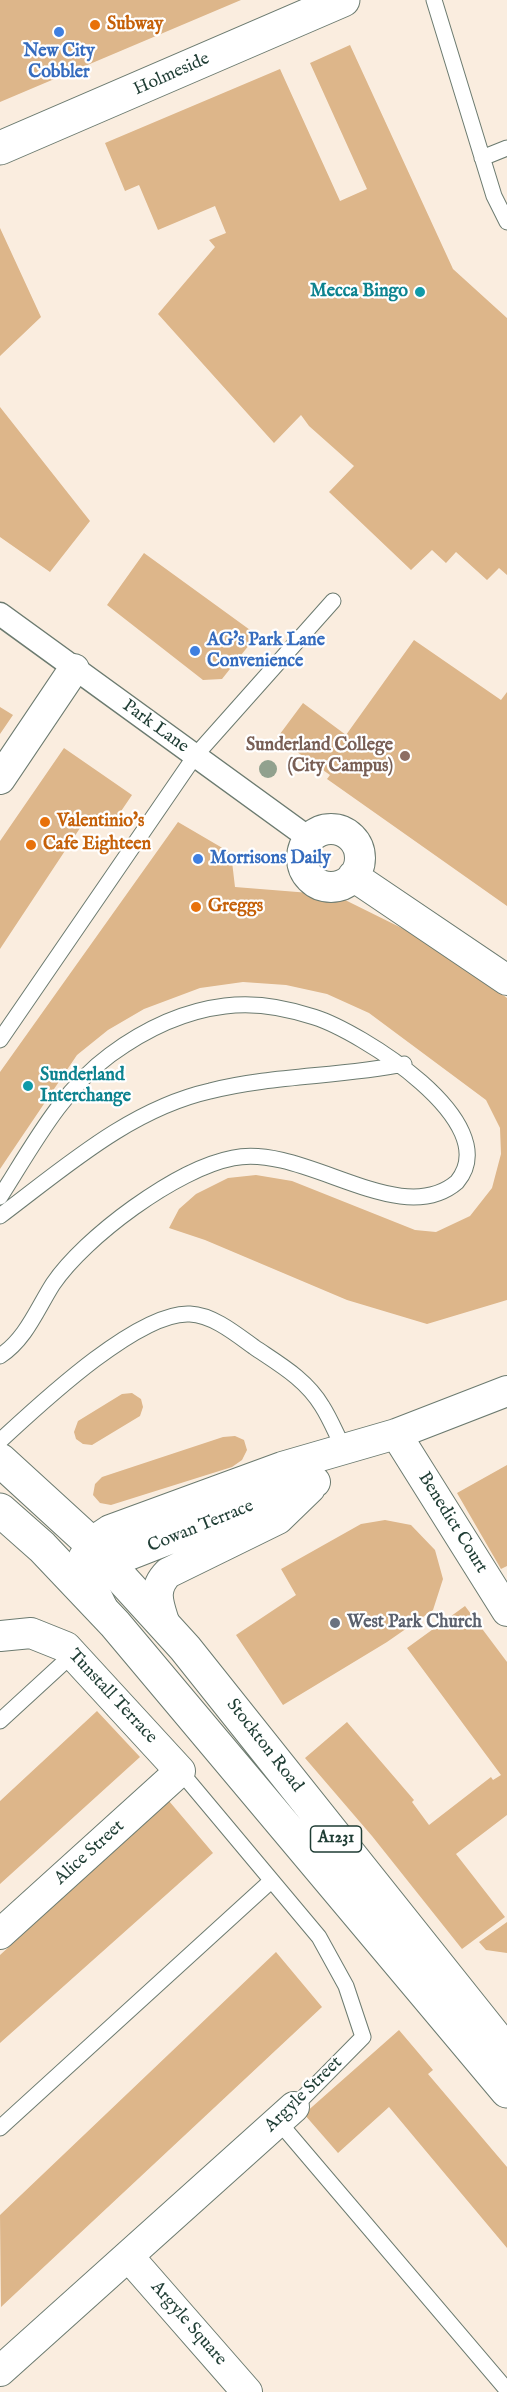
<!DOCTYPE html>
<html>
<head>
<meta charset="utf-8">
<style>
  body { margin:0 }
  canvas { display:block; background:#faeddf }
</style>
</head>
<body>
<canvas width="507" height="2392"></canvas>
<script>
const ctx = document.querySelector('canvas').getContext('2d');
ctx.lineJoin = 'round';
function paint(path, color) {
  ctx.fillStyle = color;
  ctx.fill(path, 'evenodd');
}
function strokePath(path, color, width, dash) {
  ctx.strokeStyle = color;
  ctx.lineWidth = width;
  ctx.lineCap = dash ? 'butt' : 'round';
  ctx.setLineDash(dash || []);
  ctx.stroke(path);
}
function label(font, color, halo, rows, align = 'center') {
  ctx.font = font + ' "IM FELL English",serif';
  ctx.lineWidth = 4.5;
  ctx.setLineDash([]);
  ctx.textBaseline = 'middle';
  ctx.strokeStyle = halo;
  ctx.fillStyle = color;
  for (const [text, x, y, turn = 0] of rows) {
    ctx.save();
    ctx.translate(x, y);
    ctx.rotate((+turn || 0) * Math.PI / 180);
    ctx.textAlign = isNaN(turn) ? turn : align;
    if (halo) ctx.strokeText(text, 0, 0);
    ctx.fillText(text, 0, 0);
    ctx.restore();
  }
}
paint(new Path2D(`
  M0 0H241L0 102Z
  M350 45 453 269 507 318V575L499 568 487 580 456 552 446 563 432 550 411 570 329 492 354 466 309 426 301 415 274 443 158 314 215 247 209 240 226 233 215 206 158 230 139 185 125 191 105 143 280 69 340 201 367 189 310 63Z
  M0 228 41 317 0 356Z
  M0 407 90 521 50 572 0 537Z
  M144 553 257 635 222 679 203 680 107 605Z
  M414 640 501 700 507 692V906L327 779 330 775 277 738 303 703 346 735Z
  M0 707 13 715 0 734Z
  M64 748 132 795 109 829 88 816 0 949V841Z
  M178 822 231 853 235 887 335 895 440 947 507 998V1300L427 1324 347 1300 205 1240 169 1228 179 1209 196 1194 228 1178 256 1175 292 1181 415 1230 436 1232 470 1216 492 1188 501 1154 500 1128 486 1100 369 1013 327 994 286 985 243 982 200 988 144 1009 108 1030 77 1055 0 1169V1072Z
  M132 1393 141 1399 143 1407 140 1416 92 1445 83 1444 76 1439 74 1432 78 1421 122 1394Z
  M235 1436 244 1440 247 1450 242 1460 232 1467 111 1505 100 1503 93 1495 95 1484 102 1477 223 1437Z
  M507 1465V1566L501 1569 457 1493Z
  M385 1520 411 1525 435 1550 443 1579 433 1610 387 1642 283 1705 236 1635 296 1595 281 1569 361 1524Z
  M465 1606 507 1662V1815L456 1854 505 1917 462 1949 372 1836 305 1758 347 1722 414 1800 412 1802 429 1825 491 1777 493 1780 501 1775 407 1648Z
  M97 1711 140 1757 0 1884V1801Z
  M169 1801 213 1853 0 2043V1955Z
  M507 1922V1953L486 1950 479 1942Z
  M276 1952 322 2007 1 2307 0 2215Z
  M399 2030 433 2070 428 2074 507 2167V2248L389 2107 338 2153 304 2114Z`), '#ddb68a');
const service = new Path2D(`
  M434 0 494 196 507 222
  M482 158 507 148
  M0 1040 195 756 333 601
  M0 1197C32 1147 61 1091 110 1055 144 1030 183 1011 225 1006 254 1002 287 1008 314 1017 359 1031 507 1122 457 1182 400 1231 304 1143 233 1158 176 1169 85 1237 53 1284 37 1309 26 1339 0 1356
  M0 1216C64 1168 130 1109 210 1091 273 1075 340 1077 404 1064
  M0 1441C38 1406 138 1311 190 1314 213 1315 236 1334 254 1347 279 1364 306 1379 322 1406 331 1420 337 1436 345 1451
  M0 1721 73 1654
  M180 1771 319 1937 346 1986 363 2037 294 2107
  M278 2121 507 2390
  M0 2128 271 1881`);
const pedestrian = new Path2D(`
  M0 614 310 839`);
const minor = new Path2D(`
  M0 779 74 669
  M302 858a29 29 0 1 1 58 0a29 29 0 1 1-58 0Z
  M353 876 507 980
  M396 1434 507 1611
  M85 1567 108 1563 315 1482
  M102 1607 87 1577 84 1557 101 1536 110 1530 282 1467 396 1434 507 1391
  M165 1625C159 1605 151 1590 168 1573L278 1519 310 1488
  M0 1636 31 1633 66 1647 180 1771 0 1934
  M128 2256 247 2392
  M0 2371 294 2107`);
const tertiary = new Path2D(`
  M0 148 343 0`);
const trunk = new Path2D(`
  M0 1460 82 1535 185 1648 507 2052
  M0 1510 42 1547 115 1624 507 2091`);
strokePath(service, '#6c7b70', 17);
strokePath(pedestrian, '#6c7b70', 25);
strokePath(minor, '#6c7b70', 32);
strokePath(tertiary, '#6c7b70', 35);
strokePath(trunk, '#6c7b70', 35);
strokePath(service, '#fff', 15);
strokePath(pedestrian, '#fff', 22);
strokePath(minor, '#fff', 30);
strokePath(tertiary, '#fff', 33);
strokePath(trunk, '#fff', 33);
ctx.fillStyle = '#91a18e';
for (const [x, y] of [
  [268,769]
]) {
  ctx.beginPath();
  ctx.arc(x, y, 9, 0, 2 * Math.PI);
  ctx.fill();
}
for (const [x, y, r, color] of [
  [95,25,6,"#e8710a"],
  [59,32,6,"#3f7fe0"],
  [420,292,6,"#0f9aa8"],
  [195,651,6,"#3f7fe0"],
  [405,756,6,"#8d6e63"],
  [45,822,6,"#e8710a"],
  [31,845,6,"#e8710a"],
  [198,859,6,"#3f7fe0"],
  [196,907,6,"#e8710a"],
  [28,1086,6,"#0f9aa8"],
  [335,1623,6,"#6b7280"]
]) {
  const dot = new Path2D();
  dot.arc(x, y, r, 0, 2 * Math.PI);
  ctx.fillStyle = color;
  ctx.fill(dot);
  strokePath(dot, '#fff', 2);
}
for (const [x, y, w] of [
  [336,1839,51]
]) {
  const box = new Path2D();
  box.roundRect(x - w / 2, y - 13, w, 26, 4.5);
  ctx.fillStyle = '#fff';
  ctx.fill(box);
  strokePath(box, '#1f3d34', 1.5);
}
label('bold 16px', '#1f3d34', null, [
  ["A1231",336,1839]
]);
label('bold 18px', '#c56008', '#fff', [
  ["Subway",107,25],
  ["Valentinio's",57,822],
  ["Cafe Eighteen",43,845],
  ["Greggs",208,907]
], 'left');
label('bold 18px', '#366cbe', '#fff', [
  ["New City",59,52,"center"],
  ["Cobbler",59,73,"center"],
  ["AG's Park Lane",207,641],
  ["Convenience",207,662],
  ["Morrisons Daily",210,859]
], 'left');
label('18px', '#1f3d34', '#fff', [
  ["Holmeside",172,75,-24],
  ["Park Lane",155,727,36],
  ["Benedict Court",452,1523,58],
  ["Cowan Terrace",201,1527,-22],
  ["Tunstall Terrace",112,1697,47],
  ["Stockton Road",264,1746,52],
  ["Alice Street",90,1853,-42],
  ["Argyle Street",304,2095,-44],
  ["Argyle Square",188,2324,49]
]);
label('bold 18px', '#0d838f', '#fff', [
  ["Mecca Bingo",408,292],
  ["Sunderland",40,1076,"left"],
  ["Interchange",40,1097,"left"]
], 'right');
label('bold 18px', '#785e54', '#fff', [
  ["Sunderland College",393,746],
  ["(City Campus)",393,767]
], 'right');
label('bold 18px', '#5b616d', '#fff', [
  ["West Park Church",347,1623]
], 'left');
</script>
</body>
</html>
